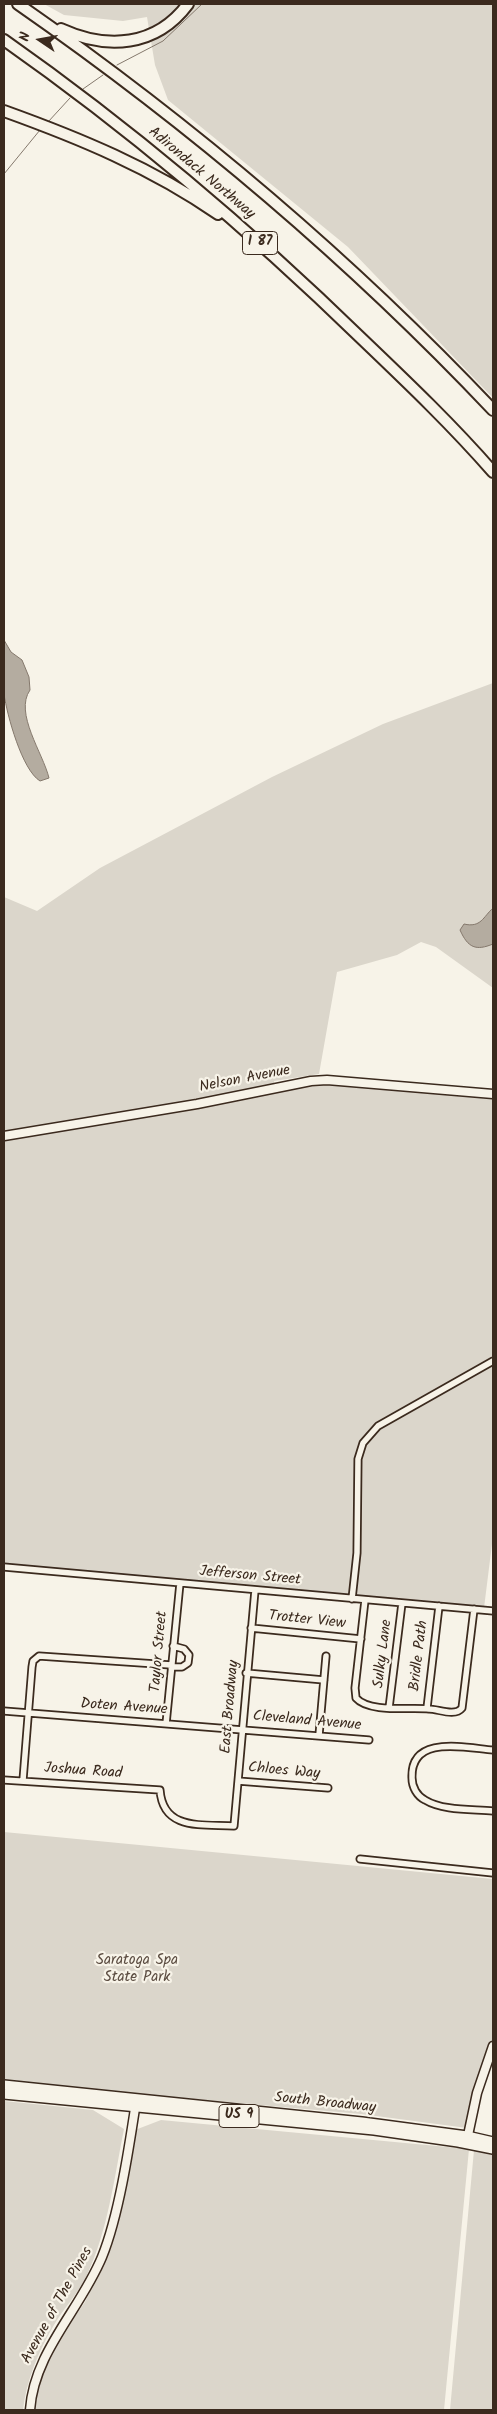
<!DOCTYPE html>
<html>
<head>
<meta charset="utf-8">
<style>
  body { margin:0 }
  #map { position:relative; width:497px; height:2414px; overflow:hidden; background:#f7f3e8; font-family:Kalam,sans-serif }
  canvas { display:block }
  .frame { position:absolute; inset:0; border:5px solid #3b2a1e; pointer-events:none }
  .north { position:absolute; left:15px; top:15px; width:50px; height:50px; -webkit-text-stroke:4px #f7f3e8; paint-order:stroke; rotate:282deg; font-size:14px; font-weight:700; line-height:20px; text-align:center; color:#3b2a1e }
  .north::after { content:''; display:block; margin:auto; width:18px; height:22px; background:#3b2a1e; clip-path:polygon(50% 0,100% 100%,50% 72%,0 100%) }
</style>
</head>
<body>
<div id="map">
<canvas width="497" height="2414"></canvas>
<div class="frame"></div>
<div class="north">N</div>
</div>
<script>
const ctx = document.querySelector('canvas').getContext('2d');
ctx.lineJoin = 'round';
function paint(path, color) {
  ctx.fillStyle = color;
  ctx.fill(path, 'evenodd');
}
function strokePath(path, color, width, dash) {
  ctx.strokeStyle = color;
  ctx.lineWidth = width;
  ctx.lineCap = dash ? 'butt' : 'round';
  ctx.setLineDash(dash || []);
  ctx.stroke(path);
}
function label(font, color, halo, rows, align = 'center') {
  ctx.font = font + ' Kalam,sans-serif';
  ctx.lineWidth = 4.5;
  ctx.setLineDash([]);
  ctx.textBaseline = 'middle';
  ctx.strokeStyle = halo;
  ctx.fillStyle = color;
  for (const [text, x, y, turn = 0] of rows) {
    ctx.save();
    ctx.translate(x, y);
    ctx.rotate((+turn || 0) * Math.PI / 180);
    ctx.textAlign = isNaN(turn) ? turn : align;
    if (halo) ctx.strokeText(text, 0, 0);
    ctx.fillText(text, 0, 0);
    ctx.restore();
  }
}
paint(new Path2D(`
  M44 4H493V398L348 247 168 100 155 65 147 17 123 21 64 15Z
  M493 683V988L436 947 421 942 397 955 337 972 319 1074 274 1081 275 1088 327 1080 493 1094V1536L484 1608 4 1563V897L37 911 100 868 272 777 383 724Z
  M4 1832 493 1879V2041L467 2128 361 2114 4 2082Z
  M4 2101 93 2110 124 2129C114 2179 108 2231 86 2277 77 2295 64 2308 54 2325 39 2350 26 2381 23 2410H4Z
  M161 2120 469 2149 444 2410H32L38 2377 52 2349 85 2302 105 2258 135 2130Z
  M474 2150 493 2155V2410H450Z`), '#dbd6cb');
const water = new Path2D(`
  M4 640 11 652 22 660 29 677 30 690C14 713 43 753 49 778L40 781C22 770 7 715 4 694 2 677 4 657 4 640Z
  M493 908V944C476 951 468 948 460 930L464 924C481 928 483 917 493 908Z`);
paint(water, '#b4aca0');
strokePath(water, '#84786c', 1);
strokePath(new Path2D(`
  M117 65 163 41 202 4
  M83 89 103 75
  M48 122 70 98
  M4 174 40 130`), '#84786c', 1);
const street = new Path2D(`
  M4 1567 493 1611
  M352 1599 357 1553 358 1459 363 1443 378 1426 493 1361
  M365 1600 355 1688 356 1698C369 1713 411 1707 429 1709 438 1709 455 1717 462 1708L474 1609
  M251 1628 361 1639
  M171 1667H182L188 1663 189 1655 184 1649 173 1646
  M246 1673 324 1680
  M389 1708 402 1603
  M427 1708 439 1606
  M4 1711 369 1740
  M166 1724 180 1583
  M319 1735 326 1656
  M493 1750C466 1748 410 1734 412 1778 412 1787 417 1796 425 1800 443 1811 472 1809 493 1811
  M4 1780 160 1790C163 1831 202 1824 234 1826L255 1590
  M23 1780 32 1667 33 1661 39 1656 171 1665
  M238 1781 328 1788
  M360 1859 493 1873`);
const secondary = new Path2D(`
  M4 1136 197 1104 311 1081 327 1080 493 1094
  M467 2140 477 2093 493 2046
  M30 2410C34 2352 80 2310 102 2257 119 2215 129 2148 136 2102`);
const primary = new Path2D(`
  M4 2085 362 2122 467 2136 493 2142
  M4 2094 374 2130 458 2142 493 2149`);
const highway = new Path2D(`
  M18 4C189 123 349 258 493 410
  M61 29C107 50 156 47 188 4
  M4 40C132 130 251 231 363 340 408 383 453 426 493 472
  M4 111C79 138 152 168 218 214`);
strokePath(street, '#3b2a1e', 9);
strokePath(secondary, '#3b2a1e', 11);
strokePath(primary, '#3b2a1e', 12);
strokePath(highway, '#3b2a1e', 14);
strokePath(street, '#f7f3e8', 5.5);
strokePath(secondary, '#f7f3e8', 8);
strokePath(primary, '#f7f3e8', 9);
strokePath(highway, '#f7f3e8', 10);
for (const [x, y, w] of [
  [260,243,35],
  [239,2116,40]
]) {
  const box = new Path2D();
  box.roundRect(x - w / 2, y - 11.5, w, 23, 4);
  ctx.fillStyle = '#f7f3e8';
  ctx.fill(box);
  strokePath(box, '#3b2a1e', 1);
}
label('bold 14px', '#3b2a1e', null, [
  ["I 87",260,243],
  ["US 9",239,2116]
]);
label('15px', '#3b2a1e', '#f7f3e8', [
  ["Adirondack Northway",201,174,40],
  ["Nelson Avenue",245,1080,-11],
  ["Jefferson Street",250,1577,5],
  ["Trotter View",307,1621,6],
  ["Taylor Street",160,1652,-85],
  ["Sulky Lane",384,1654,-83],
  ["Bridle Path",420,1656,-83],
  ["East Broadway",231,1707,-85],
  ["Doten Avenue",124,1708,4],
  ["Cleveland Avenue",307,1722,5],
  ["Joshua Road",83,1772,4],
  ["Chloes Way",284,1772,5],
  ["South Broadway",325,2104,6],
  ["Avenue of The Pines",58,2306,-61]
]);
label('15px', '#5b4c41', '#f7f3e8', [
  ["Saratoga Spa",137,1961],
  ["State Park",137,1978]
]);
</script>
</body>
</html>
